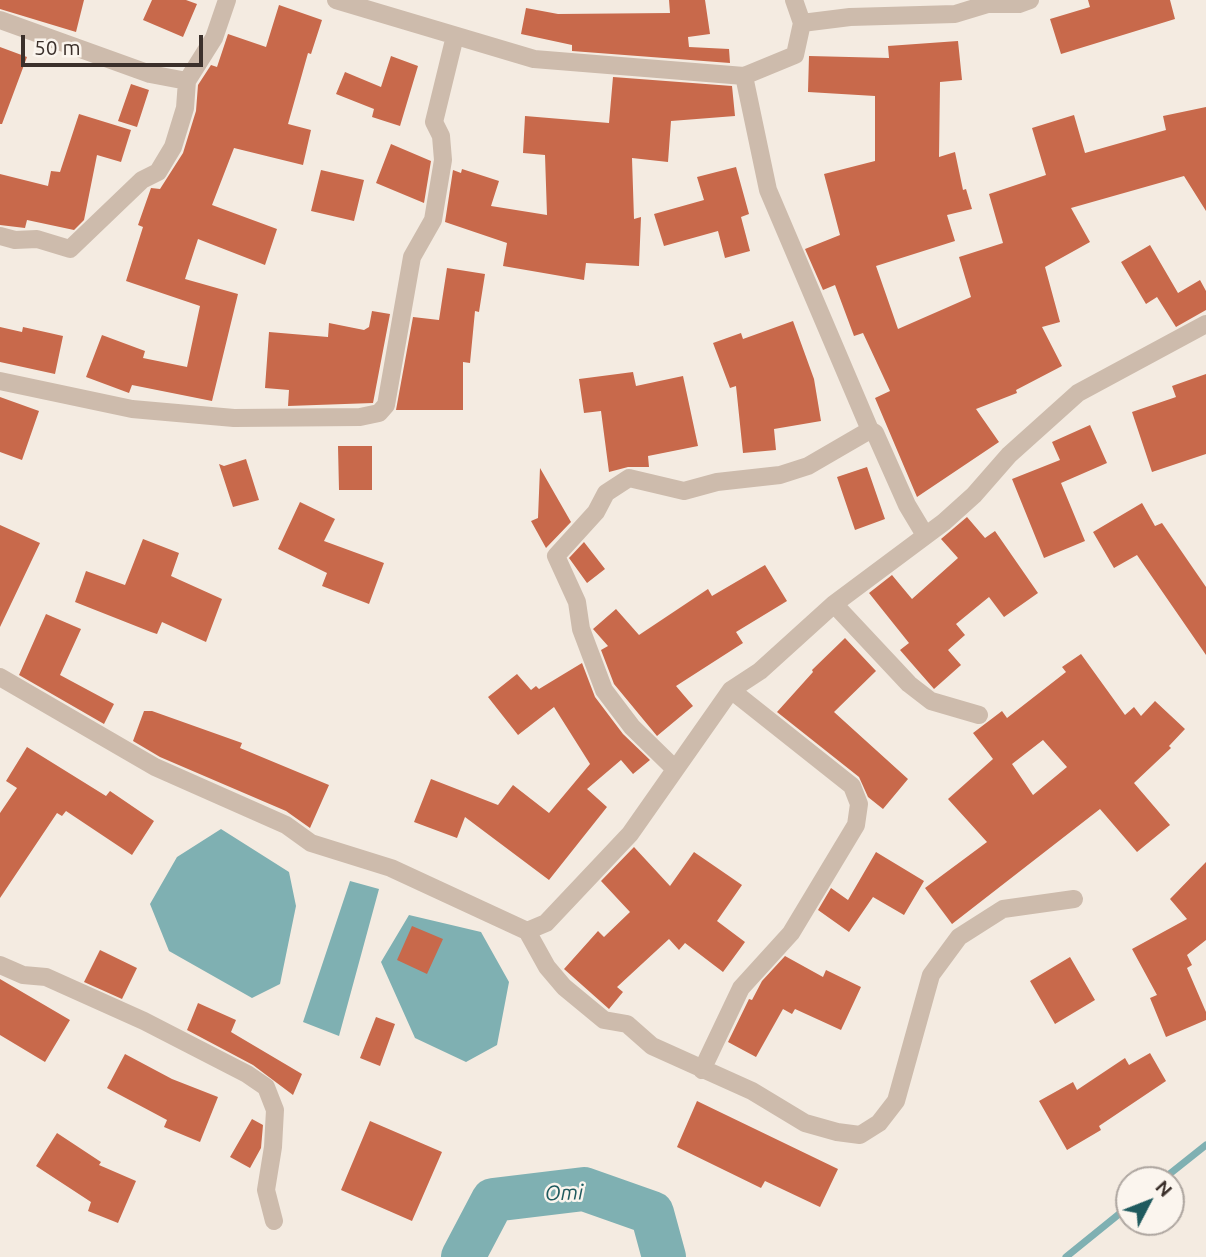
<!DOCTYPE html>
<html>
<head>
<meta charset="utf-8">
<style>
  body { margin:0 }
  #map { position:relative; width:1206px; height:1257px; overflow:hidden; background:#f4ebe1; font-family:Ubuntu,sans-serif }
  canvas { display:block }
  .north { position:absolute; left:1115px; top:1166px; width:70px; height:70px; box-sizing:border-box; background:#fbf5ee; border:2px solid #aea6a0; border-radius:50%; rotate:48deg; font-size:19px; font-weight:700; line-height:28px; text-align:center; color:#3b302b }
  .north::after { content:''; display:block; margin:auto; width:24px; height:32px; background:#1f5a5e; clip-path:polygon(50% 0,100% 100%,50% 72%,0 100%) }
  .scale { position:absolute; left:21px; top:35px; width:182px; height:32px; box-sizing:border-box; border:4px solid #3b302b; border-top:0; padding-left:9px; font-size:21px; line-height:24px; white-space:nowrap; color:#3b302b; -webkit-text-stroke:5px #fbf5ee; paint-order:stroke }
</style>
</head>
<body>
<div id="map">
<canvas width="1206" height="1257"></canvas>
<div class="north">N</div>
<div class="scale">50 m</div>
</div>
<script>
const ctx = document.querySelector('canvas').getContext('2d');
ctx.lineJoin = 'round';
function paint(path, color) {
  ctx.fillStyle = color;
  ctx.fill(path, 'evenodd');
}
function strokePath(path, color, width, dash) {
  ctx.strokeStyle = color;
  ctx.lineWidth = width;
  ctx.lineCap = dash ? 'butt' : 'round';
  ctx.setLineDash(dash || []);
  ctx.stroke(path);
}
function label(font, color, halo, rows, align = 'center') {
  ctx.font = font + ' Ubuntu,sans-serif';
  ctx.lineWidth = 5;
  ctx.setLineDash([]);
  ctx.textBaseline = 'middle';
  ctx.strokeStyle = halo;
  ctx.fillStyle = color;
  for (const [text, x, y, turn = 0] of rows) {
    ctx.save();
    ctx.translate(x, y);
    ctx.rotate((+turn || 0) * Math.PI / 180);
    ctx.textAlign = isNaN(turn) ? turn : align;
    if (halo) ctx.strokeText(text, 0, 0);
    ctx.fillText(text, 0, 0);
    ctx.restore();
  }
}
paint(new Path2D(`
  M221 829 289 872 296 906 280 984 252 998 169 951 150 904 177 857Z
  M350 881 379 889 339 1036 303 1022Z
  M409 915 481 932 509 982 497 1045 466 1062 415 1038 381 962Z`), '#7fb0b2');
strokePath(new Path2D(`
  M1162 1180 1206 1145
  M1066 1257 1129 1206`), '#7fb0b2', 7);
strokePath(new Path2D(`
  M463 1257 493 1200 584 1189 652 1213 664 1257`), '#7fb0b2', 44);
paint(new Path2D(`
  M0 0H84L76 32 0 9Z
  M152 0H186L197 4 183 37 143 20Z
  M669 0H705L710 34 688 37 689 47 729 49 730 63 572 51V45L521 34 526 8 558 14 670 13Z
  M1088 0H1170L1175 19 1061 54 1050 19 1090 7Z
  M279 5 322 20 311 54 308 53 288 124 311 130 303 165 234 148 212 205 277 229 265 265 198 239 185 279 238 294 212 401 132 385 129 393 86 377 102 335 145 351 143 358 187 367 200 306 126 281 143 227 138 225 151 188 160 189 183 153 196 111 198 85 211 65 217 67 228 34 266 47Z
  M958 41 962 80 940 82 939 157 955 152 963 190 966 189 972 209 947 215 955 241 876 266 898 329 971 297 959 257 1003 243 989 194 1046 175 1032 128 1074 115 1085 153 1166 130 1163 116 1206 107V211L1184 176 1071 208 1090 242 1045 267 1060 322 1042 327 1062 366 1016 390 1017 393 976 409 999 442 917 497 875 398 890 391 863 333 854 336 835 285 823 290 805 249 840 235 824 174 875 161V96L808 92 809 56 889 58 888 46Z
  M0 47 27 57 2 124H0Z
  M391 56 418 66 400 126 372 117 374 109 336 94 345 72 381 87Z
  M613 77 732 86 735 116 671 121 668 162 632 158 634 219 641 217 639 266 586 263 584 280 503 266 507 243 445 222 453 170 461 173 462 169 499 181 491 206 547 215 545 155 523 153 525 116 609 123Z
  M131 84 149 90 137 127 118 121Z
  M79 114 131 130 121 162 97 155 84 220 74 230 27 220 25 228 0 225V174L48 186 51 171 60 172Z
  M391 144 431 161 424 203 376 183Z
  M736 167 749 214 741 217 750 251 725 258 718 231 664 246 654 214 704 200 697 177Z
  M321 170 364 180 354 221 311 211Z
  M1150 245 1178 293 1200 280 1206 291V310L1176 327 1157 297 1146 304 1121 262Z
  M447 268 485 274 479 312 475 311 470 363 463 362V410H396L413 317 439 320Z
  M372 311 390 314 373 403 288 406 289 390 265 388 269 332 328 337 329 323 364 330 369 327Z
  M793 321 814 379 821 421 774 429 776 450 743 453 736 386 730 388 713 343 741 333 743 339Z
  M0 327 22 332 23 327 63 336 55 374 0 362Z
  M633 372 636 386 683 376 698 446 648 456 649 467H628L609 472 601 411 584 413 579 379Z
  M1206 374V454L1152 472 1132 412 1176 397 1172 386Z
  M0 397 39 411 22 460 0 452Z
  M1090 425 1107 463 1061 483 1085 541 1044 558 1012 479 1060 460 1052 442Z
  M338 446H372V490H339Z
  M246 459 259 500 233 507 219 464 224 466Z
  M867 467 885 519 855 530 837 477Z
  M540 468 571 522 546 548 531 521 538 518Z
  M300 502 335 519 324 541 384 563 369 604 322 586 327 573 278 549Z
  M1142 503 1155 526 1162 523 1206 587V655L1137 555 1114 568 1093 532Z
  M967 517 985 538 995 531 1038 593 1004 617 989 597 956 624 965 635 948 650 961 665 934 689 900 650 909 643 869 593 892 575 912 599 958 558 941 539Z
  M0 525 40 543 0 627Z
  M143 539 179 553 171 576 222 599 206 642 162 622 157 634 151 632 75 602 86 571 125 585Z
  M584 542 605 569 587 583 569 558Z
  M765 565 787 601 736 632 743 643 676 686 693 706 657 736 614 684 601 650 608 646 593 629 616 609 639 635 708 589 712 596Z
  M46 614 81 629 60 675 114 704 104 724 19 675Z
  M845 638 876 671 834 712 908 779 883 809 868 797 859 777 777 712 813 672 812 670Z
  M1081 654 1125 715 1134 707 1141 716 1155 701 1185 729 1169 746 1171 748 1134 783 1170 825 1137 852 1100 809 952 924 925 888 987 842 948 799 993 759 973 733 1002 711 1007 718 1066 672 1062 667ZM1043 740 1067 767 1033 795 1012 764Z
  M582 663 595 697 623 734 650 760 633 774 621 760 587 789 607 807 549 880 465 817 457 838 414 822 431 779 498 805 513 785 549 813 590 764 554 707 518 735 488 697 517 674 531 690 536 686 539 689Z
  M144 711H152L242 743 240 748 329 785 310 828 286 811 160 757 133 741Z
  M27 747 106 796 110 791 154 821 132 855 66 811 62 816 57 813 0 898V813L17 788 6 781Z
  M634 847 670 886 694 852 742 885 717 921 745 942 723 972 685 943 679 950 669 939 617 987 623 992 609 1009 564 969 598 931 604 937 630 912 601 881Z
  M876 852 924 881 904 915 873 897 849 932 818 910 831 888 848 900Z
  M1206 862V940L1187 955 1192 965 1187 968 1206 1012V1020L1166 1037 1150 998 1157 995 1132 949 1187 919 1170 899Z
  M412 926 443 939 427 974 397 960Z
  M100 950 137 968 122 999 84 982Z
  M785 956 823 977 826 970 861 987 841 1030 795 1009 792 1014 783 1009 756 1057 728 1042 749 999 752 1000 762 981Z
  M1070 957 1095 1000 1055 1024 1030 981Z
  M0 979 70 1020 45 1062 0 1035Z
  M198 1003 236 1020 231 1032 302 1074 293 1095 253 1065 187 1030Z
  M376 1017 395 1024 380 1066 360 1058Z
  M1150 1053 1166 1081 1099 1126 1101 1130 1067 1150 1039 1101 1073 1082 1077 1090 1125 1058 1129 1065Z
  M125 1054 172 1079 218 1097 200 1142 164 1127 167 1120 107 1088Z
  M697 1101 838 1169 820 1207 765 1181 761 1188 677 1147Z
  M252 1119 263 1125 261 1148 250 1168 230 1157Z
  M370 1121 442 1152 412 1221 341 1190Z
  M57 1133 101 1162 99 1165 136 1181 118 1223 88 1211 91 1202 36 1166Z`), '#c8694b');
strokePath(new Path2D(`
  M336 0 534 59 744 76 795 55 802 23 794 0
  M0 20 150 74 187 81 214 38 227 0
  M802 23 850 17 955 14 988 4H1019L1030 0
  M744 76 768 190 870 430 875 433 907 505 925 535
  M0 236 15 240 37 239 70 249 142 180 158 172 173 147 185 108 187 81
  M0 381 132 409 234 418 360 417 379 413 386 405 412 257 433 220 443 160 441 136 434 122 455 36
  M834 604 909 684 931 701 979 715
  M0 677 155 767 286 825 311 843 391 868 527 931 547 967 564 987 604 1020 627 1024 652 1046 752 1091 805 1123 837 1132 860 1135 879 1123 896 1101 931 975 959 937 1003 909 1074 899
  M675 769 632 727 604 690 581 629 577 602 556 556 596 512 606 493 629 478 684 491 717 482 780 475 808 466 870 430
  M527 931 546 923 630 834 731 690 760 671 834 604 944 522 974 495 1009 455 1078 393 1206 324
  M0 965 23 975 46 977 144 1021 247 1074 266 1087 275 1110 273 1147 266 1190 274 1221
  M702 1070 741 988 791 933 856 825 859 804 852 786 731 690`), '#cdbbac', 18);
label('italic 21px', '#1f5a5e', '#fbf5ee', [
  ["Omi",564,1193,-2]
]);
</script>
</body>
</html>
